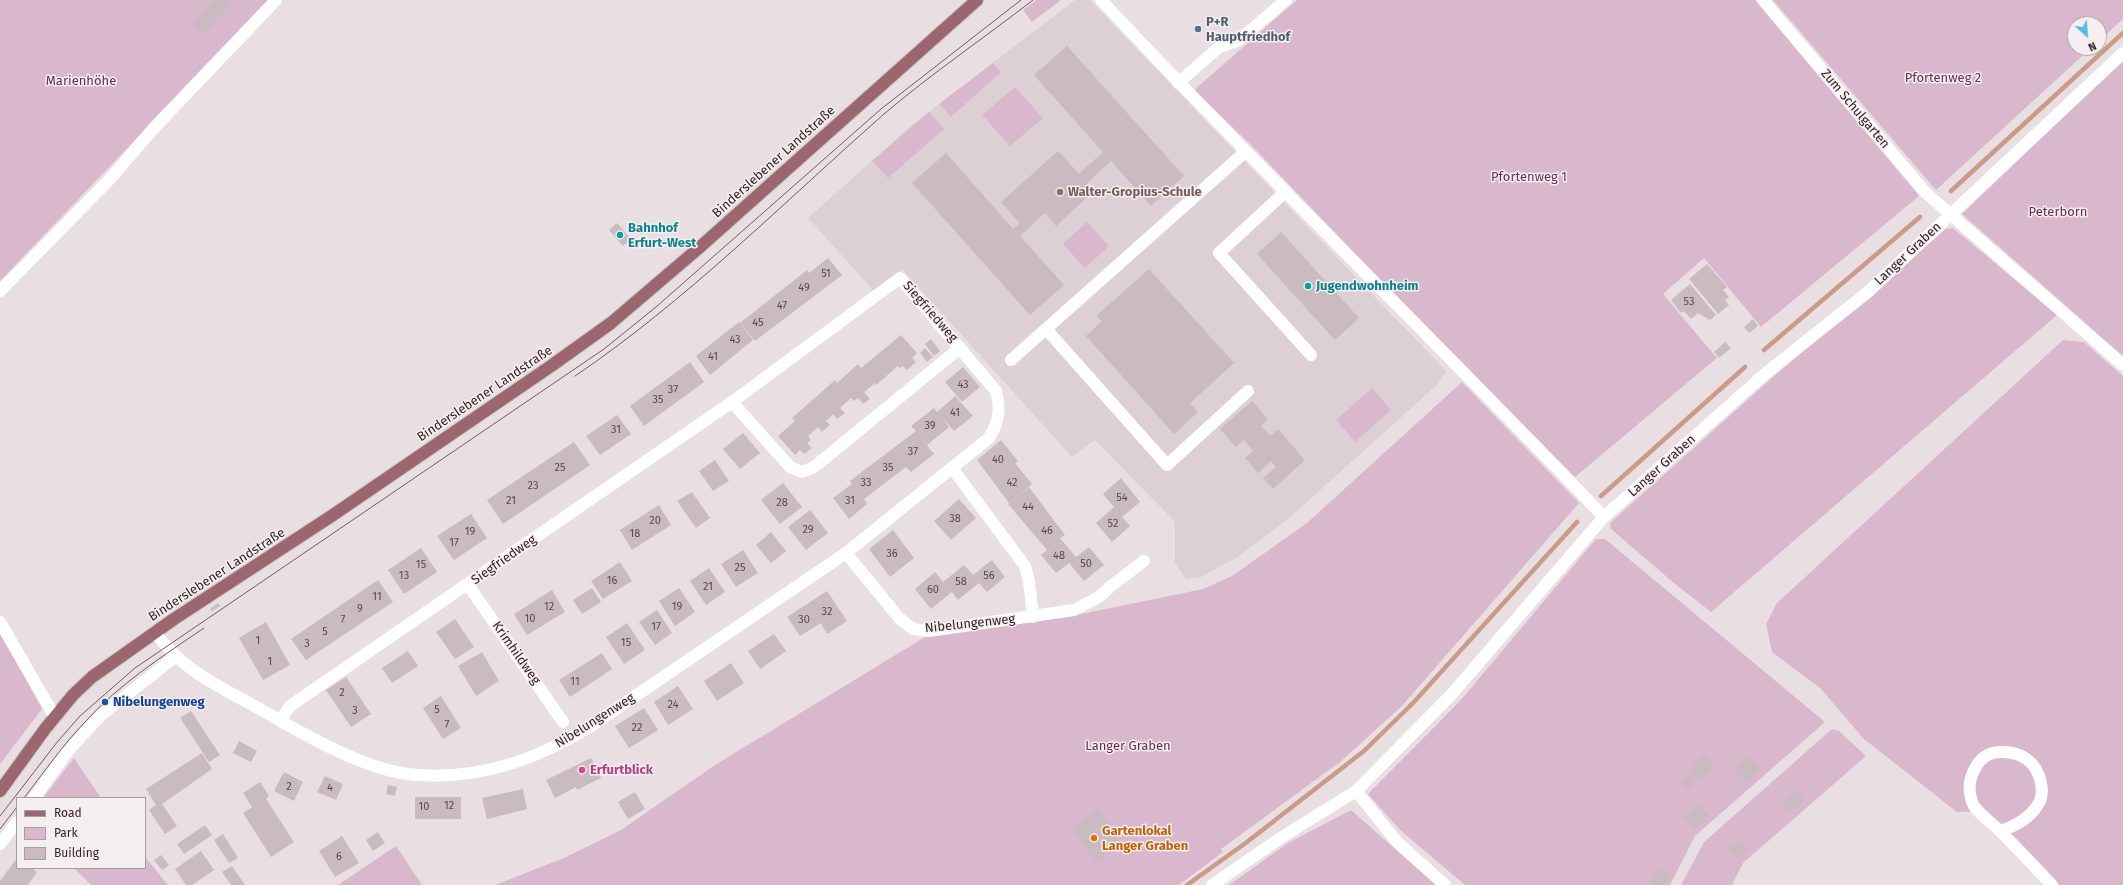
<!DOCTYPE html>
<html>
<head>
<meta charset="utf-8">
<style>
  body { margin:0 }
  #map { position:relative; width:2123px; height:885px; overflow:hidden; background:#e9dfe2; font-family:"Fira Sans",sans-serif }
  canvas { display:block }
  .legend { position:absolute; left:16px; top:797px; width:130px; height:72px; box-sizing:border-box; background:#f6eff1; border:1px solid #aa9d9f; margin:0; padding:5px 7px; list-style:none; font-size:12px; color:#372125 }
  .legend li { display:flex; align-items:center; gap:8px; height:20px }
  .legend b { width:20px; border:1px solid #aa9d9f }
  .north { position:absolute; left:2067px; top:16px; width:40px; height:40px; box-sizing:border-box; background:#f6eff1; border:1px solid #aa9d9f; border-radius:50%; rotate:154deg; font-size:11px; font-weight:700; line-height:16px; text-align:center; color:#372125 }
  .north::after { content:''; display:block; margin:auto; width:14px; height:18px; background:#5db7e8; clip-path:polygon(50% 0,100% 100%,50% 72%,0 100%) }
</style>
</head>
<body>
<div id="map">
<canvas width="2123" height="885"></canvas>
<ul class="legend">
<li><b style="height:5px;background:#9c666e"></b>Road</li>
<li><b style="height:11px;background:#d9b8cd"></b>Park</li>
<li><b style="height:11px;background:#c9bbc0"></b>Building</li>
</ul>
<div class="north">N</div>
</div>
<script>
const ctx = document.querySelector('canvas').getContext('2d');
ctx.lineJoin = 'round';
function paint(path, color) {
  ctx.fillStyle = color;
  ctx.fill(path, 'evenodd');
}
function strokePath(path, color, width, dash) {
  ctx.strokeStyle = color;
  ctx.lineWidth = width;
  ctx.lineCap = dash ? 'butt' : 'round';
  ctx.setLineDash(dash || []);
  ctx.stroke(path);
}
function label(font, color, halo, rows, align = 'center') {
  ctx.font = font + ' "Fira Sans",sans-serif';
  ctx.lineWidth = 3;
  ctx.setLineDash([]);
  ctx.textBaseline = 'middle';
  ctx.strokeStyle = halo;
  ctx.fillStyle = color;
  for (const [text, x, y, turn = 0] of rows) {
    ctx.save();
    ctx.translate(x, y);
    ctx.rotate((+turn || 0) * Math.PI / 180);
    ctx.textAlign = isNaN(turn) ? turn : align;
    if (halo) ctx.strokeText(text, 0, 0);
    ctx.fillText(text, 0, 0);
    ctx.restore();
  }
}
paint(new Path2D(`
  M1075 0H1090L1446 371 1438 384 1288 519 1236 558 1201 577 1186 579 1175 563V522L1095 440 1072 457 902 269 874 291 808 218 913 124Z`), '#ddd0d4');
paint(new Path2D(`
  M0 0H269L0 281Z
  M1036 0H1061L1032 22 1023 10Z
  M1297 0H1755L1919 196 1761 327 1704 258 1663 294 1717 358 1575 477 1470 373 1250 144 1194 90Z
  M1773 0H2123V19L2099 41V24H2075V48H2091L1936 190Z
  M2123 60V356L1962 214Z
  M993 63 1001 72 951 117 939 104Z
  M1015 87 1043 118 1010 146 982 115Z
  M929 112 944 129 888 178 872 161Z
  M1087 222 1109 246 1085 268 1063 244Z
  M1953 228 2057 315 1711 612 1675 584 1611 529 1610 523 1772 378 1946 229Z
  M2063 340 2084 342 2123 376V885H2059L1987 811 1957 812 1864 739 1820 688 1772 652 1766 624 1777 603Z
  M1462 382 1579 503 1401 707 1340 762 1221 849 1223 852 1179 885H495L564 858 621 830 715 765 925 637 1072 616 1203 589 1232 576 1307 523Z
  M1372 388 1391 410 1355 442 1336 420Z
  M1596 539H1605L1825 722 1695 836 1670 885H1465L1400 830 1368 794 1460 701Z
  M0 632 42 709 0 764Z
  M1832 729 1839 731 1866 756 1743 863 1732 885H1681L1704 842Z
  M74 758 101 798H43Z
  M1351 810 1436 885H1229L1288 843Z
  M396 846 422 885H338Z
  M145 857 168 885H91L74 868H145Z`), '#d9b8cd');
strokePath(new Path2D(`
  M1951 191 2123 33
  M1764 350 1920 217
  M1601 496 1745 367
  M1187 885 1247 842 1364 751 1413 703 1577 522`), '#cb9b89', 4.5);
paint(new Path2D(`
  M213 0H226L231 4 204 34 192 24Z
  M1067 46 1184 176 1151 206 1111 161 1087 183 1094 191 1056 226 1045 213 1020 236 1064 285 1030 315 912 183 946 153 1013 229 1020 223 1001 202 1058 151 1079 174 1103 152 1034 75Z
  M617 223 631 239 623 246 609 230Z
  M1281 232 1359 318 1335 340 1257 254Z
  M828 258 842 275 755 341 740 323 807 270 809 273Z
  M1707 264 1727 287 1723 290 1729 297 1725 300 1729 305 1718 314 1689 279Z
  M1149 269 1234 363 1190 403 1198 412 1174 434 1086 336 1102 321 1096 316Z
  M1690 284 1716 315 1710 320 1698 313 1691 319 1684 311 1681 313 1671 300Z
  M1753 319 1758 326 1749 333 1744 327Z
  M739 322 753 340 710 375 696 356Z
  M901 335 917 353 912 358 916 362 907 370 903 366 900 368 898 366 876 385 875 383 864 392 870 399 863 404 858 398 854 401 851 398 840 408 845 413 840 417 837 419 833 414 826 421 830 425 822 432 818 427 808 436 811 440 807 443 812 448 804 454 800 450 795 455 778 436 795 421 792 418 835 380 837 383 858 364 861 368Z
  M931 339 940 351 934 356 925 344Z
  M1725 342 1731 348 1719 358 1714 352Z
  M925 348 933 357 927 362 920 353Z
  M690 362 704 382 644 426 630 406Z
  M963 367 980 387 962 402 945 382Z
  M955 396 973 416 954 431 942 417 949 427 927 445 917 433 934 454 911 472 906 467 864 499 867 504 849 519 833 498 852 484 850 481 916 431 911 426 934 408 937 412Z
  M1252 401 1268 419 1261 426 1270 436 1278 429 1305 460 1273 489 1263 478 1276 467 1271 461 1258 473 1245 458 1253 451 1244 440 1236 447 1220 429Z
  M617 415 631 434 600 455 586 436Z
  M743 433 760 453 740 469 723 449Z
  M1001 440 1018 461 1015 463 1032 484 1009 503 977 460Z
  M574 442 590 465 503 524 487 500Z
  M715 460 729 481 713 491 699 471Z
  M1121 478 1140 502 1122 517 1130 526 1112 542 1096 523 1114 507 1103 494Z
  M783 483 802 507 780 524 761 500Z
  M1029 487 1065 535 1060 538 1076 557 1089 547 1104 565 1084 581 1069 563 1056 573 1041 555 1047 550 1008 504Z
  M692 492 710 518 696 528 677 501Z
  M959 499 976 518 951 540 934 521Z
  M659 505 671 525 632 550 620 530Z
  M810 510 828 533 806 550 788 527Z
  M471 514 487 538 454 560 437 536Z
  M893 530 914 558 890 577 869 549Z
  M771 532 786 551 771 563 756 545Z
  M421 548 437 572 404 594 388 570Z
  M743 550 758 573 736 587 721 564Z
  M992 560 1005 577 987 592 979 583 958 600 952 592 931 609 915 589 935 572 943 582 964 565 973 575Z
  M620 562 632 581 603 599 591 581Z
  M709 568 725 592 706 605 690 581Z
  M378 580 393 602 306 660 291 639Z
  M592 588 601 602 582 614 573 600Z
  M679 588 695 612 675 626 659 601Z
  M552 590 565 612 527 635 514 614Z
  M827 591 847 621 827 634 821 623 800 636 787 617Z
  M218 603 220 606 212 611 210 609Z
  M657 610 672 633 655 645 639 622Z
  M455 619 474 647 455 659 436 632Z
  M266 622 290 665 263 680 239 638Z
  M627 623 645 650 624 664 606 637Z
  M774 634 786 651 760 669 748 651Z
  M408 651 418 666 392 683 382 668Z
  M482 652 499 681 476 696 458 666Z
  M602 653 612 669 570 697 559 680Z
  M731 663 744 683 717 701 704 681Z
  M346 677 371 714 351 727 326 690Z
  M678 686 693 709 668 725 654 702Z
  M441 696 461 728 443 739 423 708Z
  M644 708 658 730 629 748 615 726Z
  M191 711 220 755 209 762 180 718Z
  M239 741 257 751 251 762 233 753Z
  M202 753 212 769 162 804 177 826 165 834 149 810 156 805 146 789Z
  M1702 754 1714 763 1702 780 1690 771Z
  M1748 755 1761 770 1746 783 1733 768Z
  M591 758 601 778 577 790 576 787 555 798 546 780Z
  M284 772 303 782 294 801 274 791Z
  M1688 775 1695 781 1688 789 1681 784Z
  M325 776 343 784 336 800 317 792Z
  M260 782 269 796 266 799 294 842 271 857 243 813 252 807 243 793Z
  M388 785 397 787 395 796 386 794Z
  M523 789 527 809 487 819 482 798Z
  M1797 791 1805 801 1789 813 1782 804Z
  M635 792 645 809 628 819 618 802Z
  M415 797H461V819H415Z
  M1697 804 1709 815 1695 829 1683 818Z
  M1099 809 1123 845 1096 862 1072 827Z
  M205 825 212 835 184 854 177 844Z
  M378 832 385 843 373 851 366 840Z
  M223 834 238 858 229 863 214 840Z
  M342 836 359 863 335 877 319 851Z
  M1740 840 1748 849 1738 859 1729 850Z
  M201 851 214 870 192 885H186L175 869Z
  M161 855 169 865 162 870 154 860Z
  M17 858V868H32L37 872 28 885H0V881Z
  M232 866 245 885H231L222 872Z
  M1658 868 1671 876 1666 885H1649Z`), '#c9bbc0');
const major = new Path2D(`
  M0 791 45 729 73 695 92 677 174 619 333 515 551 366 611 323 700 247 977 0`);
strokePath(major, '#c3bcbe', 14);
strokePath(new Path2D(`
  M1101 0C1265 176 1438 343 1604 517
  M1763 0 1926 193 2123 365
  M1178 83 1218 48 1239 40 1286 0
  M1285 192 1219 253 1311 355
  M0 291 110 179 153 129 276 0
  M1046 329 1167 465 1248 391
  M1011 360 1245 152
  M732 402 790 467 802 472 814 467 960 348
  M952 468 1025 566 1029 581 1033 617
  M846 553 899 618 913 629 929 631 1074 610 1099 597 1111 586 1144 561
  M468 585 563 722
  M0 622 55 717
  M155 632C184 672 217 685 258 708 300 732 360 768 408 774 475 782 535 761 591 726L846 553 989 438C999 422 1001 409 996 391L900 278 732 402 290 706 280 721
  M1356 791 1397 842 1445 885
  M34 798 68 751 100 716 175 657
  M2000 831C2016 826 2032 817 2040 801 2042 796 2042 788 2041 783 2037 762 2021 751 2000 752 1992 752 1984 756 1979 762 1970 775 1967 786 1972 802 1975 811 1994 825 2001 832 2018 849 2035 867 2052 885
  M0 844 17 822
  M1212 885 1282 837 1356 791 1451 695 1604 517 1766 373 1868 292 2123 53`), '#fff', 12);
strokePath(major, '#9c666e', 12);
strokePath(new Path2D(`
  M575 376C686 301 783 203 884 114 931 74 984 38 1033 0
  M24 798C44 772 63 745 85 722 119 684 163 656 204 628
  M0 816 58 741 80 716 135 668 604 349 656 307 881 109 1021 0
  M0 829 17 807`), '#735b5f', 1);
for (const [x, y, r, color] of [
  [1198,29,4,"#5c6f8a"],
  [1060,192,4,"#8d6e63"],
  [620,235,4,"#0f9aa8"],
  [1308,286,4,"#0f9aa8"],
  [105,702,4,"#1a4fb4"],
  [582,770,4,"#d1479c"],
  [1094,838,4,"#e8710a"]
]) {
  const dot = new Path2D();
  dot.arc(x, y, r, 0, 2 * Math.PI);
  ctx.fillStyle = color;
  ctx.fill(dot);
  strokePath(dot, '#f6eff1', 1.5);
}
label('11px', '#5c484c', null, [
  ["51",826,274],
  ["49",804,288],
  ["53",1689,302],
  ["47",782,306],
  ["45",758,323],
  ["43",735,340],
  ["41",713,357],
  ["43",963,385],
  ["37",673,390],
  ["35",658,400],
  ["41",955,413],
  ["39",930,426],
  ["31",616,430],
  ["37",913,452],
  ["40",998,460],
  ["25",560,468],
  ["35",888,468],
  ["33",866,483],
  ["42",1012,483],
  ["23",533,486],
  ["54",1122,498],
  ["21",511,501],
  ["31",850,501],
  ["28",782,503],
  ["44",1028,507],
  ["38",955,519],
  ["20",655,521],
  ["52",1113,524],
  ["29",808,530],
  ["46",1047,531],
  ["19",470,532],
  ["18",635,534],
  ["17",454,543],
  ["36",892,554],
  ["48",1059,556],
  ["50",1086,564],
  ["15",421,565],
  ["25",740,568],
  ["13",404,576],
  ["56",989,576],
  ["16",612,581],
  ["58",961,582],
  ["21",708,587],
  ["60",933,590],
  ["11",377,597],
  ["12",549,607],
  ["19",677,607],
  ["9",360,609],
  ["32",827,612],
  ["10",530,619],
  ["7",343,620],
  ["30",804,620],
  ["17",656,627],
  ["5",325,632],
  ["1",258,641],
  ["15",626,643],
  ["3",307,644],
  ["1",270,662],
  ["11",575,682],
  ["2",342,693],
  ["24",673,705],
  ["5",437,710],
  ["3",355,711],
  ["7",447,725],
  ["22",637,728],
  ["2",289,787],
  ["4",330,788],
  ["12",449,806],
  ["10",424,807],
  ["6",339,857]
]);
label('bold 13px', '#4e5e75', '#f6eff1', [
  ["P+R",1206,22],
  ["Hauptfriedhof",1206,37]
], 'left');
label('13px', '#6b2e4d', '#f6eff1', [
  ["Pfortenweg 2",1943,78],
  ["Marienhöhe",81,81],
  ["Pfortenweg 1",1529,177],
  ["Peterborn",2058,212],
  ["Langer Graben",1128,746]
]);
label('13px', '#372125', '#f6eff1', [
  ["Zum Schulgarten",1855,109,50],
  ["Binderslebener Landstraße",774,162,-42],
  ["Langer Graben",1908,254,-43],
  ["Siegfriedweg",930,312,49],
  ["Binderslebener Landstraße",485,394,-34],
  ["Langer Graben",1662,466,-42],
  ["Siegfriedweg",504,560,-35],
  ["Binderslebener Landstraße",217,575,-33],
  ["Nibelungenweg",970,624,-6],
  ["Krimhildweg",516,653,55],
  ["Nibelungenweg",595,721,-32]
]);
label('bold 13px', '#785e54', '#f6eff1', [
  ["Walter-Gropius-Schule",1068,192]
], 'left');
label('bold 13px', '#0d838f', '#f6eff1', [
  ["Bahnhof",628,228],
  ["Erfurt-West",628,243],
  ["Jugendwohnheim",1316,286]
], 'left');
label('bold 13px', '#164399', '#f6eff1', [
  ["Nibelungenweg",113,702]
], 'left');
label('bold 13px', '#b23c85', '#f6eff1', [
  ["Erfurtblick",590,770]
], 'left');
label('bold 13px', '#c56008', '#f6eff1', [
  ["Gartenlokal",1102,831],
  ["Langer Graben",1102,846]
], 'left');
</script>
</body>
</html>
